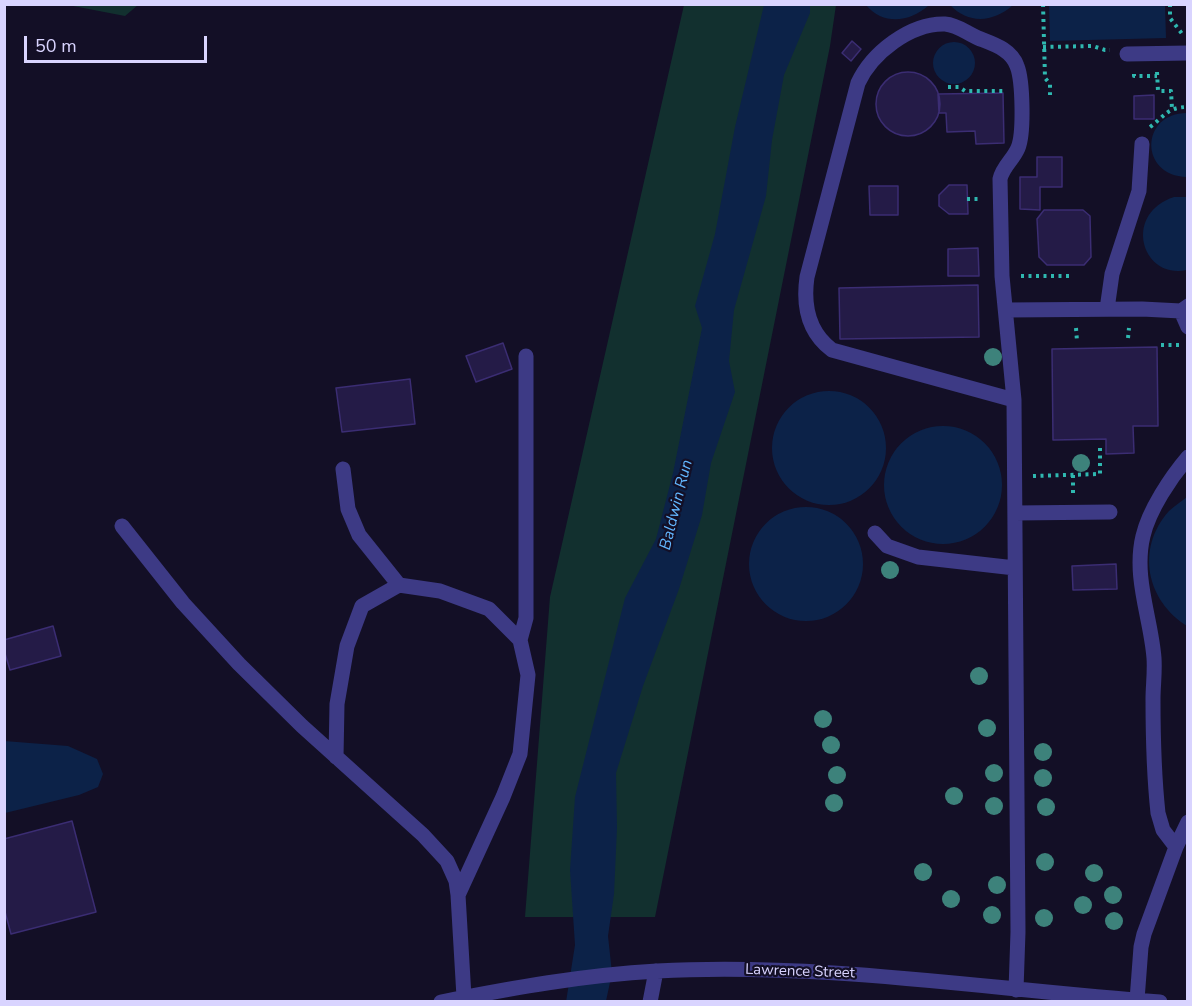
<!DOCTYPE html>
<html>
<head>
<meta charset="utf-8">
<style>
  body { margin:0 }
  #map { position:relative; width:1192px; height:1006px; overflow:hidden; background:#130f26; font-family:"Nunito Sans",sans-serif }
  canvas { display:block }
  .frame { position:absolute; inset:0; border:6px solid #d9d4ff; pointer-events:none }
  .scale { position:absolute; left:24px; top:36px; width:183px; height:27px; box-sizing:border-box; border:3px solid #d9d4ff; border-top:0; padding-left:8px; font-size:18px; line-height:21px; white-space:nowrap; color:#d9d4ff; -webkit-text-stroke:4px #130f26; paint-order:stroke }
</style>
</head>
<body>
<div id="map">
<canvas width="1192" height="1006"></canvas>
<div class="frame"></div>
<div class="scale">50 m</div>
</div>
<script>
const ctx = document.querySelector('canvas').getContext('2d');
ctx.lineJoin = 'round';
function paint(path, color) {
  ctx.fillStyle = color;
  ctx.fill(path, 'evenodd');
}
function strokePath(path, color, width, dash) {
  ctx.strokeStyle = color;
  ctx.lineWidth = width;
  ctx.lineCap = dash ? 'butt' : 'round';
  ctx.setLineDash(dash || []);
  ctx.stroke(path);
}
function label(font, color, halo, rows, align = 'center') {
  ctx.font = font + ' "Nunito Sans",sans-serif';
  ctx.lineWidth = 4.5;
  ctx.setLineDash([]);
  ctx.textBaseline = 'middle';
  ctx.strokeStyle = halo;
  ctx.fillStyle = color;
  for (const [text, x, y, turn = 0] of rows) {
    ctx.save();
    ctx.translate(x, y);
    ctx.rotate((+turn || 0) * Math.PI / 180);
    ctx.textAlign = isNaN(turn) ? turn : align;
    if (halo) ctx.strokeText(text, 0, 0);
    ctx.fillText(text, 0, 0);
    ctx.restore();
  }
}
paint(new Path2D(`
  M68 5 138 4V5L125 16Z
  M684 5H836L830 46 655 917H525L550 597Z`), '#12302f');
paint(new Path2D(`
  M764 5H810V13L784 75 772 140 766 196 734 310 729 361 735 392 711 463 702 515 679 589 643 686 616 773 617 828 614 894 608 936 612 973 606 1001 566 1002 575 945 570 870 575 797 625 598 656 539 673 473 702 328 695 306 715 234 735 127Z
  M866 5H929C910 22 884 26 866 5Z
  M950 5H1013C994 22 969 25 950 5Z
  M1049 5H1165L1166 38 1050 41Z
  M933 63a21 21 0 1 1 42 0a21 21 0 1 1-42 0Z
  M1187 113V177C1139 176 1140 113 1187 113Z
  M1174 197H1187V270C1142 280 1122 214 1174 197Z
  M772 448a57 57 0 1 1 114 0a57 57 0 1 1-114 0Z
  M884 485a59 59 0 1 1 118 0a59 59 0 1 1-118 0Z
  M1187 497V626C1147 601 1135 549 1169 511 1174 506 1181 502 1187 497Z
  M749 564a57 57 0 1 1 114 0a57 57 0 1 1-114 0Z
  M4 741 68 746 97 759 103 774 98 787 79 795 5 813Z`), '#0c2248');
const building = new Path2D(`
  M852 41 861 49 851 61 842 53Z
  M876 104a32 32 0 1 1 64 0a32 32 0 1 1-64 0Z
  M1003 93 1004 143 976 144 975 131 947 132 946 113H939L938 94Z
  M1154 95V119H1134V96Z
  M1037 157H1062V187H1040V210L1020 209V177H1037Z
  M949 185H967L968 214H949L939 206V195Z
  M869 186H898V215H870Z
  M1044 210H1083L1090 216 1091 257 1084 265H1047L1039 257 1037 219Z
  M978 248 979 276H948V249Z
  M978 285 979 337 840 339 839 288Z
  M503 343 512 369 476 382 466 356Z
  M1157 347 1158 426H1133L1134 453 1106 454V439L1053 440 1052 349Z
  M410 379 415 424 342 432 336 388Z
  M1116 564 1117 589 1073 590 1072 566Z
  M53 626 61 656 10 670 4 650V640Z
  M72 821 96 912 11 934 4 908V839Z`);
paint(building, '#241b47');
strokePath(building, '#3b2d73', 1.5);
strokePath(new Path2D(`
  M1043 4 1045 78 1050 84V95
  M1170 4V18L1183 35
  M1043 47 1093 46 1105 50H1110
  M1157 72 1158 91H1171L1172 109
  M1134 74V76H1157
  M948 87H959L965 91H1003
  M1150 127C1165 116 1167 107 1188 107
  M967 199H982
  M1021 276H1070
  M1076 328 1077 341
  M1128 338 1129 328
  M1161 345H1181
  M1073 475V493
  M1033 476 1100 474V447`), '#2fb8b0', 4, [3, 4.5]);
strokePath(new Path2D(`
  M1127 54 1188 53
  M1107 309 1112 274 1139 191 1142 144
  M1006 310 1142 309 1181 311 1188 306
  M1181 311 1188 327
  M1014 400 832 350C808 332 803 305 807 277L858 83C872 53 910 23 945 24 958 25 966 33 978 38 993 44 1011 49 1017 66 1023 81 1024 134 1018 148 1013 160 1003 166 1000 179L1002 276 1014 400 1018 932 1016 990
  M343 469 348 509 359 535 399 585
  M1015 513 1110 512
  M122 526 183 603 239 664 302 726 423 835 447 861 456 881 458 895 464 997
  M875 533 887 546 918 557 1015 568
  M520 640 526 618V356
  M336 757 337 704 347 646 362 606 399 585 440 591 489 609 520 640 528 675 520 754 503 797 458 895
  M1176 847 1163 830 1158 813C1154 776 1153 737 1153 699 1153 686 1155 672 1154 658 1151 618 1133 577 1143 536 1149 510 1171 477 1188 457
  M1137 1000 1141 947 1144 934 1176 847 1188 822
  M441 1002C512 988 584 975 657 971 825 962 993 990 1160 1002
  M650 1002 656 971`), '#3d3a85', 15);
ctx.fillStyle = '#3d827b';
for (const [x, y] of [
  [993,357],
  [1081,463],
  [890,570],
  [979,676],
  [823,719],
  [987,728],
  [831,745],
  [1043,752],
  [994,773],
  [837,775],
  [1043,778],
  [954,796],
  [834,803],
  [994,806],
  [1046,807],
  [1045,862],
  [923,872],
  [1094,873],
  [997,885],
  [1113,895],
  [951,899],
  [1083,905],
  [992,915],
  [1044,918],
  [1114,921]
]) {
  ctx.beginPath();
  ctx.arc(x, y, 9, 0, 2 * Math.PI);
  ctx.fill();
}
label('15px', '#d9d4ff', '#130f26', [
  ["Lawrence Street",800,972,2]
]);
label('italic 16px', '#62b6ff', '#130f26', [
  ["Baldwin Run",677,505,-76]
]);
</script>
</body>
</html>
